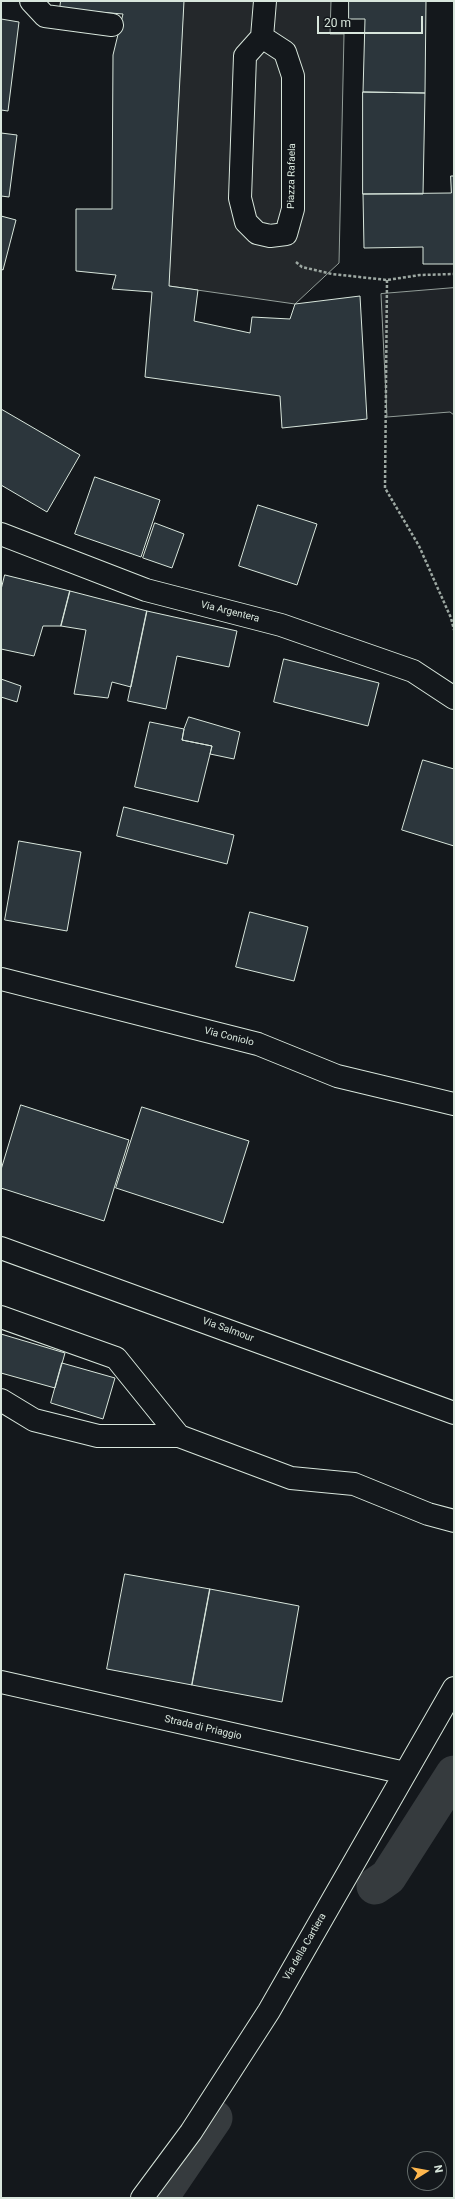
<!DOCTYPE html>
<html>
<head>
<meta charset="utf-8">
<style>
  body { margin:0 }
  #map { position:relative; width:455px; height:2199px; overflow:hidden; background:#14181c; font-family:Roboto,sans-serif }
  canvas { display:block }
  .frame { position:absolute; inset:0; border:2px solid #d8e6dc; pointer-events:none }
  .north { position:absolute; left:407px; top:2151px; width:40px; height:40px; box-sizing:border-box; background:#14181c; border:1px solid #626a69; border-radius:50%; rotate:79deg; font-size:11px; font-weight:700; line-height:16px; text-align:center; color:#d8e6dc }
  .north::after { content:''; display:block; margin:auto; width:14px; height:18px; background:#ffb74d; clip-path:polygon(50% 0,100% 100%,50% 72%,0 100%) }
  .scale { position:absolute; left:317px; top:16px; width:106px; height:18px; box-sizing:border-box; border:2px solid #d8e6dc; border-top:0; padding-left:5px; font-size:12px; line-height:14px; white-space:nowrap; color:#d8e6dc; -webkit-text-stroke:3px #14181c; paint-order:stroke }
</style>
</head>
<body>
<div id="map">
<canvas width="455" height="2199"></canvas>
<div class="frame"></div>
<div class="north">N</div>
<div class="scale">20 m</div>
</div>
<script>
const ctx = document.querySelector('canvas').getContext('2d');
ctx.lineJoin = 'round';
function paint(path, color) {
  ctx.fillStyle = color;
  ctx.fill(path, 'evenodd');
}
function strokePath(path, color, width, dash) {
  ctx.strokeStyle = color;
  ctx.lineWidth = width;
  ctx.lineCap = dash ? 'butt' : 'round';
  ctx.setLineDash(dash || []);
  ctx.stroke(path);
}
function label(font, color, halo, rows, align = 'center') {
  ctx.font = font + ' Roboto,sans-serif';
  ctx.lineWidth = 3;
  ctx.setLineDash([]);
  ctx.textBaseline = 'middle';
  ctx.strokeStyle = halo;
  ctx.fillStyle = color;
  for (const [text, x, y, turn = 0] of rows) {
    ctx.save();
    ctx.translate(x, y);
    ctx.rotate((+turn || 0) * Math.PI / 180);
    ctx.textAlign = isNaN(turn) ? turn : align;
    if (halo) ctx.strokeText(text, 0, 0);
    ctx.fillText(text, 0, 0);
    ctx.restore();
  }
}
const green = new Path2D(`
  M454 288V415L450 412 387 417 381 294Z`);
paint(green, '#202428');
strokePath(green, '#939e99', 1);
const parking = new Path2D(`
  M184 1H331L330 34H344L339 263 295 304 169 286Z`);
paint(parking, '#24282b');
strokePath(parking, '#939e99', 1);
strokePath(new Path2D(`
  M375 1886 388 1877 454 1774
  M167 2187 214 2118`), '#363b3e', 37);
const building = new Path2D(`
  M61 1H184L169 286 198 290 194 321 250 333 252 317 290 319 295 304 360 296 367 419 282 428 280 396 145 377 152 292 112 289 116 275 76 271V209H112L113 55 123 14 60 9Z
  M349 1H426L425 93 363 92 365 19H349Z
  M1 19 19 22 8 111 1 110Z
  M363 92 425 93 423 194H363Z
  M1 133 17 135 9 197 1 196Z
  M451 176H454V264H423V247L364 248 363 194 451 193Z
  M1 216 16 220 3 270 1 269Z
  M1 409 80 455 47 512 1 485Z
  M95 477 160 500 141 557 75 534Z
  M258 505 317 524 297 585 239 566Z
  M155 523 184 534 172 568 143 558Z
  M5 575 70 591 61 626H43L34 656 1 649V590Z
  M70 591 147 611 131 687 112 682 108 698 74 694 86 630 61 626Z
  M147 611 237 631 229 667 177 656 166 709 128 701Z
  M284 659 379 683 368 726 274 702Z
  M1 679 21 686 17 702 1 697Z
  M189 717 240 732 234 759 210 754 212 746 182 740 184 729Z
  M150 722 184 729 182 740 212 746 198 802 135 787Z
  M423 760 454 769V846L402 830Z
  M124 807 234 835 227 864 117 836Z
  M19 841 81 852 67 931 5 920Z
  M250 912 308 927 294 981 236 967Z
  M21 1105 129 1140 104 1221 1 1188V1170Z
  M142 1107 249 1141 223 1223 116 1188Z
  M1 1334 65 1353 55 1388 1 1373Z
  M62 1363 115 1378 103 1419 51 1403Z
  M125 1574 210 1589 192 1685 107 1669Z
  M210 1589 299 1606 282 1702 192 1685Z`);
paint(building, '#2c363c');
strokePath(building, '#d8e6dc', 1);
const minor = new Path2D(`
  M31 1 45 16 112 25
  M262 37 285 52 293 76V209L286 234 270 236 257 233 246 222 240 198 245 56 262 37 265 1
  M1 534 146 590 281 625 413 671 454 698
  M1 979 258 1044 337 1076 454 1104
  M1 1317 116 1358 179 1436
  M1 1400 34 1420 98 1436H179L291 1478 354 1484 428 1514 454 1521
  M1 1682 405 1773
  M142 2198 191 2132 269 2011 454 1688`);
const major = new Path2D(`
  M1 1248 454 1413`);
strokePath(minor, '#d8e6dc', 24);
strokePath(major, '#d8e6dc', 24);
strokePath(new Path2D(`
  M296 262 302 267 332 274 387 280 420 275 454 274
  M387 280 385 488 419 546 451 618 454 630`), '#9da8a2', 2.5, [3, 2]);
strokePath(minor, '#14181c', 22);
strokePath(major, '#14181c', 22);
label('10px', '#d8e6dc', '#14181c', [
  ["Piazza Rafaela",292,176,-89],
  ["Via Argentera",230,612,14],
  ["Via Coniolo",229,1037,14],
  ["Via Salmour",228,1330,20],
  ["Strada di Priaggio",203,1728,13],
  ["Via della Cartiera",305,1947,-60]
]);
</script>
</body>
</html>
